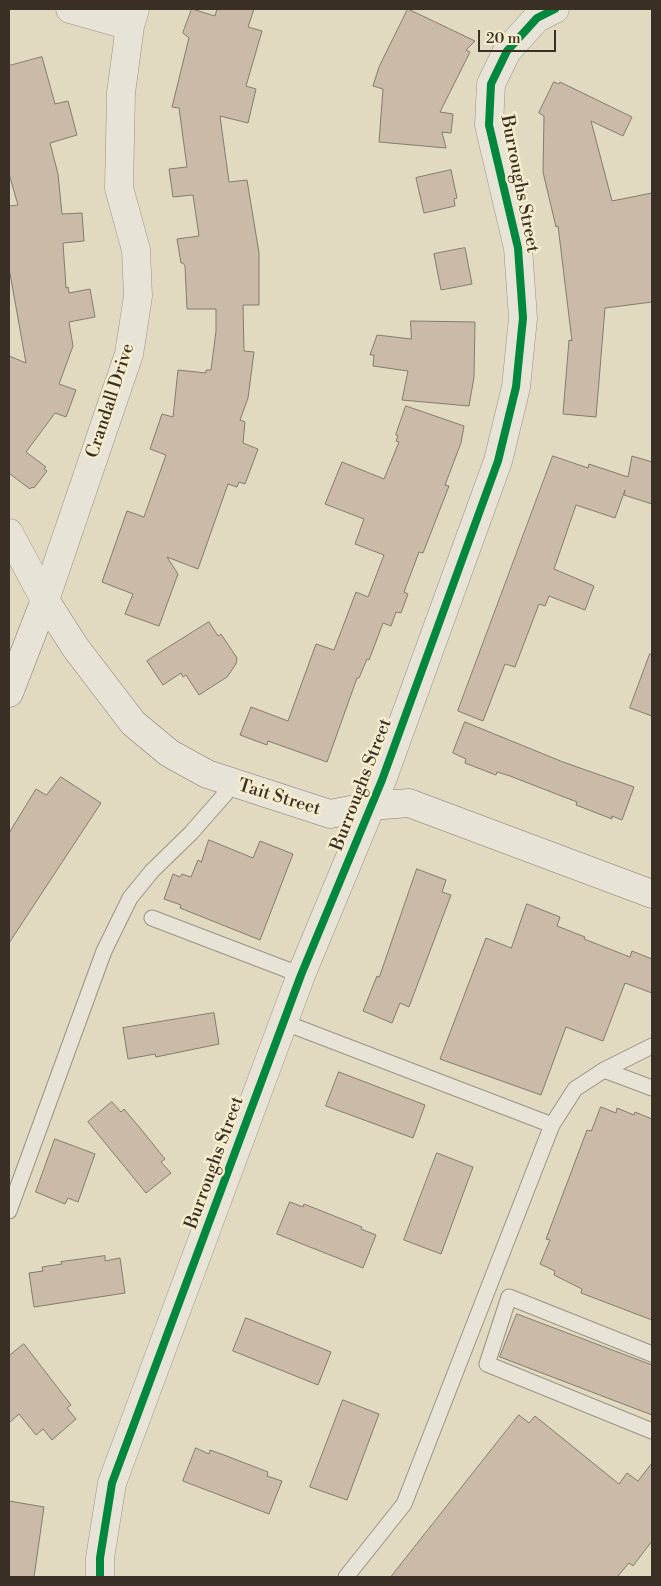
<!DOCTYPE html>
<html>
<head>
<meta charset="utf-8">
<style>
  body { margin:0 }
  #map { position:relative; width:661px; height:1586px; overflow:hidden; background:#e1d9c0; font-family:"Libre Bodoni",serif }
  canvas { display:block }
  .frame { position:absolute; inset:0; border:10px solid #392f25; pointer-events:none }
  .scale { position:absolute; left:478px; top:30px; width:78px; height:22px; box-sizing:border-box; border:2px solid #392f25; border-top:0; padding-left:6px; font-size:15px; line-height:18px; white-space:nowrap; color:#392f25; -webkit-text-stroke:4px #f5eccd; paint-order:stroke }
</style>
</head>
<body>
<div id="map">
<canvas width="661" height="1586"></canvas>
<div class="frame"></div>
<div class="scale">20 m</div>
</div>
<script>
const ctx = document.querySelector('canvas').getContext('2d');
ctx.lineJoin = 'round';
function paint(path, color) {
  ctx.fillStyle = color;
  ctx.fill(path, 'evenodd');
}
function strokePath(path, color, width, dash) {
  ctx.strokeStyle = color;
  ctx.lineWidth = width;
  ctx.lineCap = dash ? 'butt' : 'round';
  ctx.setLineDash(dash || []);
  ctx.stroke(path);
}
function label(font, color, halo, rows, align = 'center') {
  ctx.font = font + ' "Libre Bodoni",serif';
  ctx.lineWidth = 5;
  ctx.setLineDash([]);
  ctx.textBaseline = 'middle';
  ctx.strokeStyle = halo;
  ctx.fillStyle = color;
  for (const [text, x, y, turn = 0] of rows) {
    ctx.save();
    ctx.translate(x, y);
    ctx.rotate((+turn || 0) * Math.PI / 180);
    ctx.textAlign = isNaN(turn) ? turn : align;
    if (halo) ctx.strokeText(text, 0, 0);
    ctx.fillText(text, 0, 0);
    ctx.restore();
  }
}
const building = new Path2D(`
  M192 9 215 16 217 9H254L248 27 262 31 246 86 256 89 248 123 220 116 229 182 247 180 259 253V305H243L244 351 254 352 248 398 240 420 245 422 243 443 258 449 245 484 239 482 237 487 228 484 198 569 167 557 178 574 159 626 125 614 133 594 102 582 127 511 144 517 166 455 150 449 162 414 173 417 178 370 206 373V370H211L216 331V309H187L185 266 183 263H181L177 239 199 236 193 195 173 197 169 169 187 167 179 108 172 107 189 38 183 33Z
  M408 9 475 41 466 50 470 52 440 112 453 114 451 133 442 132 446 148 379 142 383 89 373 86 379 67Z
  M42 57 55 104 68 101 77 135 50 143 58 174 62 214 82 213 84 241 63 243 66 288 68 287 69 293 90 289 95 317 69 322 73 346 59 384 76 390 66 417 55 413 26 452 46 467 44 469 47 471 34 488 32 487 30 489 10 474 9 476V356L26 363 9 268V206L18 205 9 174V66Z
  M554 82 559 84 560 82 632 117 623 136 591 121 612 201 652 193V302L605 308 596 417 563 414 569 340 572 341 558 226 556 227 543 172 544 116 539 113Z
  M451 170 457 198 454 199 455 206 424 213 416 178Z
  M465 248 472 284 441 290 434 254Z
  M411 321 475 322 474 377 469 406 402 400 408 371 373 366 374 355H370L377 335 411 339Z
  M406 406 464 426 461 443 445 485 449 486 423 553 419 552 404 592 408 594 401 613 396 612 391 626 383 623 369 660 367 659 359 678H357L327 762 268 741 267 745 240 735 251 707 288 721 316 644 334 650 356 592 368 597 384 555 355 544 364 519 325 504 342 462 384 479 399 442 396 441 398 436 396 435Z
  M553 456 588 468 589 464 628 477 632 456 652 462V504L624 495 625 490 615 518 576 505 554 569 594 586 585 610 549 596 545 606 539 604 515 667 505 664 483 721 458 711Z
  M209 622 218 636 221 634 237 658 236 664 227 677 199 695 186 675 183 677 181 673 163 685 147 661Z
  M650 654H652V716L630 708Z
  M465 722 563 762 634 787 622 820 612 816V819L576 805 577 802 510 776 497 772 496 775 465 763 466 759 453 753Z
  M61 777 101 803 9 943V833L36 789 46 795Z
  M209 840 253 858 260 841 293 854 260 940 180 908 181 905 164 899 173 874 180 877 182 874 191 877 198 860 201 862Z
  M417 869 446 880 442 892 451 895 409 1007 400 1003 392 1023 363 1011 377 976 379 977Z
  M527 904 560 917 557 926 585 937 584 939 630 957 632 951 652 959V993L625 983 603 1041 566 1027 541 1095 440 1059 486 938 511 948Z
  M214 1013 219 1044 156 1057 155 1054 128 1059 123 1028Z
  M339 1072 425 1105 413 1138 326 1106Z
  M112 1102 121 1112 124 1109 140 1128 165 1159 161 1162 171 1173 146 1193 88 1122Z
  M601 1107 616 1113 617 1108 634 1115 635 1112 652 1119V1320L581 1293 582 1289 554 1275 555 1271 540 1264 550 1240 546 1239 578 1154 587 1130 591 1131Z
  M55 1139 95 1154 78 1202 68 1198 65 1204 36 1192Z
  M437 1153 473 1167 441 1254 404 1240Z
  M290 1202 303 1207 304 1204 362 1227 361 1229 376 1235 363 1268 277 1234Z
  M105 1256V1261L120 1258 125 1293 34 1307 29 1273 43 1271 42 1267 62 1264 61 1262Z
  M517 1314 652 1365V1415L500 1357Z
  M246 1318 331 1352 318 1385 233 1351Z
  M24 1344 71 1405 67 1408 76 1419 52 1440 43 1429 36 1435 19 1414 9 1423V1356Z
  M343 1400 379 1414 347 1500 310 1487Z
  M519 1415 529 1423 535 1416 619 1484 627 1473 638 1481 652 1463V1541L633 1566 629 1563 617 1577H391Z
  M196 1448 209 1454 210 1450 224 1455 268 1472 267 1476 282 1481 269 1514 183 1481Z
  M9 1501 44 1507 34 1577H9Z`);
paint(building, '#ccbaa9');
strokePath(building, '#817c6f', 1);
const lane = new Path2D(`
  M152 918 301 975
  M283 1022 552 1125
  M604 1070 652 1088
  M9 1211 104 951 130 898 152 871 191 833 234 784
  M652 1354 509 1297 487 1364 652 1431
  M346 1577 404 1504 552 1125 575 1089 604 1070 652 1046`);
const street = new Path2D(`
  M70 9 130 26
  M9 533 45 600
  M45 600 129 354 138 296 136 250 119 188 121 93 130 26 135 9
  M100 1577V1558L112 1483 301 975 382 780 498 461 516 387 523 318 518 248 489 125 491 84 507 51 537 18 555 9`);
const secondary = new Path2D(`
  M45 600 75 647 133 723 169 753 207 774 330 814 371 806 409 803 652 894
  M9 693 45 600`);
strokePath(lane, '#989384', 17);
strokePath(street, '#989384', 29);
strokePath(secondary, '#817c6f', 29);
strokePath(lane, '#e7e3d6', 15);
strokePath(street, '#e7e3d6', 28);
strokePath(secondary, '#e7e3d6', 28);
strokePath(new Path2D(`
  M100 1577V1558L112 1483 301 975 382 780 498 461 516 387 523 318 518 248 489 125 491 84 507 51 537 18 555 9`), '#00873e', 8);
label('18px', '#392f25', '#f5eccd', [
  ["Burroughs Street",519,184,79],
  ["Crandall Drive",111,401,-72],
  ["Burroughs Street",362,785,-69],
  ["Tait Street",279,798,17],
  ["Burroughs Street",215,1163,-70]
]);
</script>
</body>
</html>
